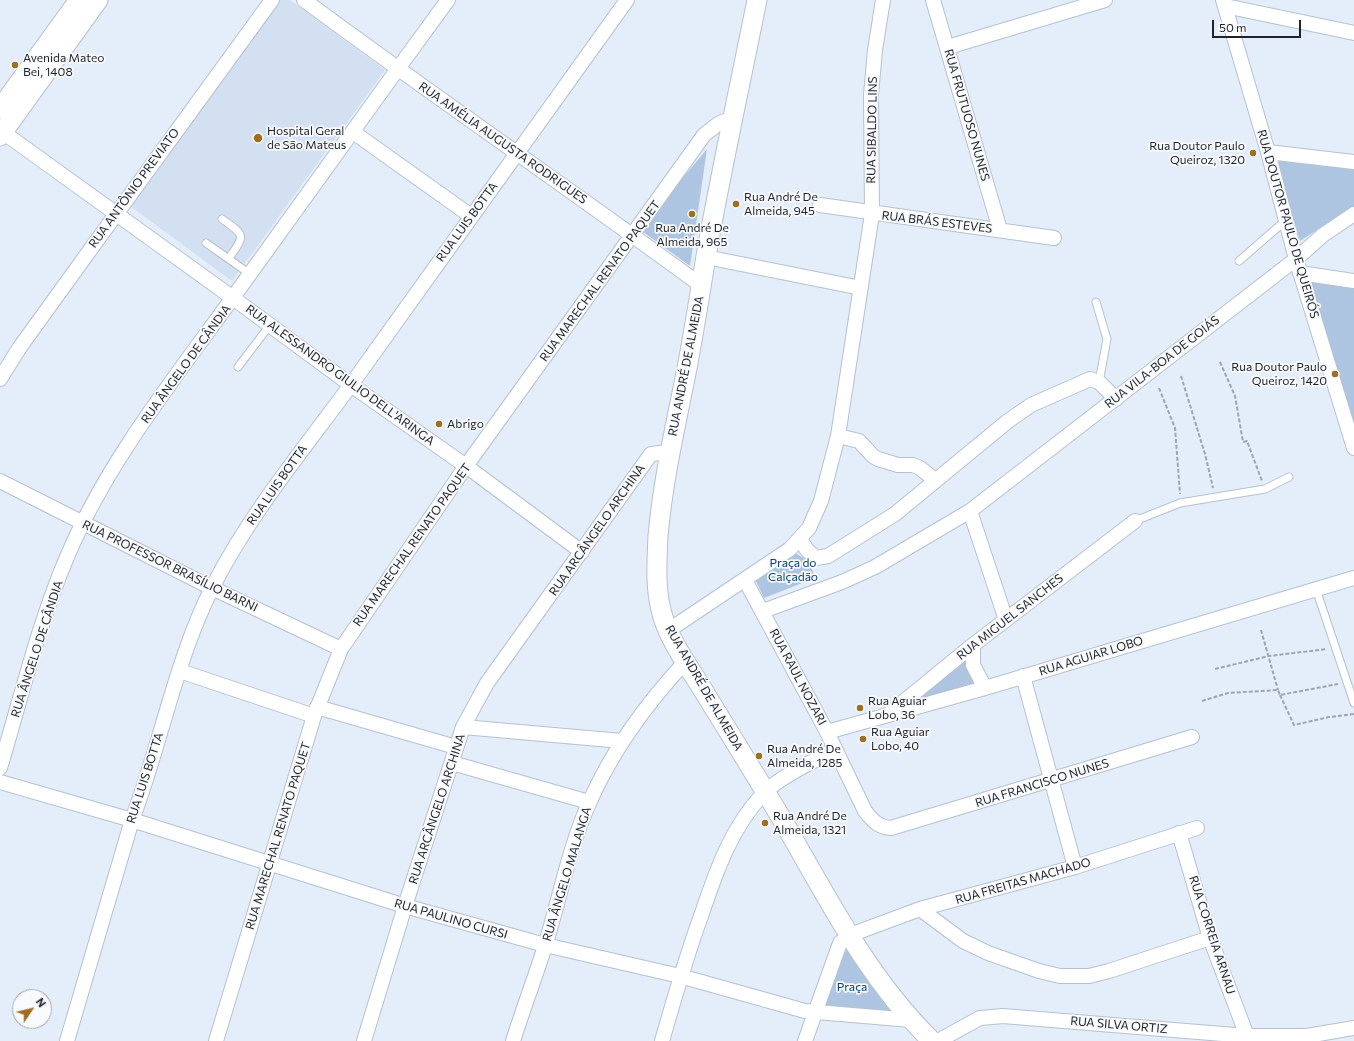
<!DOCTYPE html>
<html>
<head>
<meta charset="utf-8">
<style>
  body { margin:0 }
  #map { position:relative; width:1354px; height:1041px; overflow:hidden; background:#e4eefb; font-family:Commissioner,sans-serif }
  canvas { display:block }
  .north { position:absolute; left:12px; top:989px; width:40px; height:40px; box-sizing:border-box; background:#f8fafd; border:1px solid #a1a4a7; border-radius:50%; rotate:55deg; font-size:11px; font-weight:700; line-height:16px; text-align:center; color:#1f2327 }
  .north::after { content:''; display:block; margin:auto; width:14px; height:18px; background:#9e6e21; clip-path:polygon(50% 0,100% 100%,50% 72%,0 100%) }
  .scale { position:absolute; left:1212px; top:20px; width:89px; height:18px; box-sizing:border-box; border:2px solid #1f2327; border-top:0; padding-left:5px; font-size:12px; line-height:14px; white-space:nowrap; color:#1f2327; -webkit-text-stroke:3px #f8fafd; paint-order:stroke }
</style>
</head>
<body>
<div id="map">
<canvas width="1354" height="1041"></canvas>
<div class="north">N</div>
<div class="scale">50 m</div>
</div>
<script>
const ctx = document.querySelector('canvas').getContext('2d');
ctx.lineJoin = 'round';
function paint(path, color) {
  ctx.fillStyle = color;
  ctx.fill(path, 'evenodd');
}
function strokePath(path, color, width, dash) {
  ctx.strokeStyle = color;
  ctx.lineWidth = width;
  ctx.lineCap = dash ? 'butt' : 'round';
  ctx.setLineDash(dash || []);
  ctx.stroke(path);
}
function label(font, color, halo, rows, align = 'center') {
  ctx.font = font + ' Commissioner,sans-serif';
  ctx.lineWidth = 3.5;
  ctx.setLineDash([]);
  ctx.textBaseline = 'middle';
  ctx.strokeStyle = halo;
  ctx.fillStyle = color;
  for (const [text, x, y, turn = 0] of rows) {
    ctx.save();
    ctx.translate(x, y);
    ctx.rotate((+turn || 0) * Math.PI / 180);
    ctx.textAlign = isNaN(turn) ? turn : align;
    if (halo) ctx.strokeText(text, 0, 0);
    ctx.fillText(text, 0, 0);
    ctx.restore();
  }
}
paint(new Path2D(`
  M279 0H290L385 70 232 281 130 206Z`), '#d2e0f2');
paint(new Path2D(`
  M707 149 690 266 642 231 665 199Z
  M1275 156 1354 167V206L1300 241Z
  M1307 275 1354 285V431Z
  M792 551 810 562 815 578 764 598 754 577Z
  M966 655 967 670 979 683 905 705Z
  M846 943 897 1012 821 1006Z`), '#aec5e2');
const service = new Path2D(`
  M222 219C246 236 245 235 229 258
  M206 243 250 274
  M1239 261 1285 221
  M1096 302 1107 339 1099 382
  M238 367 270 325
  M1135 521 1180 503 1265 489 1289 477
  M1316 589 1354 703`);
const minor = new Path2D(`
  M304 0C435 97 570 189 702 286
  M933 0 1000 230
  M1223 0 1268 152 1296 259 1354 448
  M1225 6 1354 33
  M948 47 1105 0
  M0 130 233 298 351 385 466 466 582 552
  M353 132 471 216
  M1268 152 1354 162
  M820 205 1054 238
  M706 257 861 288
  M1300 273 1354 281
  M0 379 20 347 93 246 272 0
  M838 436 859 441 873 456 878 459 898 465H913L920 468 935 480
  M0 481 212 588 341 649
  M970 511 1006 620
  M800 539 807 550 816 558 828 556 895 514 1008 421 1031 405 1090 379 1099 382 1116 399
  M745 580 827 732 865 811C873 821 878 827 891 828L1192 737
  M763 611 842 582 875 567 970 511 1296 259 1323 235 1354 214
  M669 630 790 549 809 528 821 501 838 436 872 214 871 95 875 50 883 0
  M973 645V665L985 688
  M180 671 314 716
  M1023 676 1075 867
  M317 707 456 747
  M891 712 973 645 1135 521
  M463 727 622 741
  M827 732 985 688 1354 578
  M452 763 589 802
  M0 768C21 698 38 625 67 557 107 462 174 379 234 296 306 197 376 98 448 0
  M0 782 132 820 405 906 545 945 680 976 805 1011 911 1020
  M1179 833 1210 938 1247 1036
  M920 909 963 941 988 953 1039 971 1060 976H1089L1109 971 1210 938
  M67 1041 132 820C161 744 176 658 213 586 251 512 304 449 353 382 444 255 536 127 627 0
  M216 1041 314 716 341 649 466 466 704 135 718 124 734 117
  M364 1041 405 906 463 727 487 683 651 454 669 452
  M513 1041C523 1009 535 978 545 946 560 898 569 847 590 801 613 749 647 703 686 661
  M662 1041C674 999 686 957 701 916 716 872 731 827 764 793 780 777 814 761 834 750
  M805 1041 840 943 850 935 920 909 1075 867 1197 828
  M938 1041 980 1018 1003 1016 1247 1036H1307L1354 1028`);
const secondary = new Path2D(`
  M757 0C740 85 721 171 706 256 700 294 694 331 687 368 676 424 663 479 658 536 657 561 655 585 661 610 668 640 690 668 706 695 732 737 758 779 783 821 827 897 868 979 932 1041
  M0 109 79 0
  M0 136 98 0`);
strokePath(service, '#b7c1cd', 9);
strokePath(minor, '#b7c1cd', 16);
strokePath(secondary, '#b7c1cd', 21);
strokePath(new Path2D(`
  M1220 362 1235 396 1243 442 1247 441 1262 481
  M1181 376 1205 454 1213 488
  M1159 388 1175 428 1180 494
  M1261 630 1278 690
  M1215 669 1269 656 1327 649
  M1280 695 1294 725 1329 717 1354 714
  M1202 701 1228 693 1278 690 1280 695 1338 684`), '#9da5af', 2, [4, 2]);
strokePath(service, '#fff', 7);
strokePath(minor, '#fff', 14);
strokePath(secondary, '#fff', 19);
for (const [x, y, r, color] of [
  [15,65,4,"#9e6e21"],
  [258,138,5,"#9e6e21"],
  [1253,153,4,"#9e6e21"],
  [736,204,4,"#9e6e21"],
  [692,214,4,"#9e6e21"],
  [1335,374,4,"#9e6e21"],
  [439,424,4,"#9e6e21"],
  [860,708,4,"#9e6e21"],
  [863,739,4,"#9e6e21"],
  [759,756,4,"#9e6e21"],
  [765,823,4,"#9e6e21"]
]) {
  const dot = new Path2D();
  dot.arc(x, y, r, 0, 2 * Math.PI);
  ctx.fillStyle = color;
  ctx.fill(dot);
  strokePath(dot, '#f8fafd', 1.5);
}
label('12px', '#1f2327', '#f8fafd', [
  ["Avenida Mateo",23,58],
  ["Bei, 1408",23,72],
  ["Hospital Geral",267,131],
  ["de São Mateus",267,145],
  ["Rua Doutor Paulo",1245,146,"right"],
  ["Queiroz, 1320",1245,160,"right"],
  ["Rua André De",744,197],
  ["Almeida, 945",744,211],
  ["Rua André De",692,228,"center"],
  ["Almeida, 965",692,242,"center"],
  ["Rua Doutor Paulo",1327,367,"right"],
  ["Queiroz, 1420",1327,381,"right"],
  ["Abrigo",447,424],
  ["Rua Aguiar",868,701],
  ["Lobo, 36",868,715],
  ["Rua Aguiar",871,732],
  ["Lobo, 40",871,746],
  ["Rua André De",767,749],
  ["Almeida, 1285",767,763],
  ["Rua André De",773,816],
  ["Almeida, 1321",773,830]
], 'left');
label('12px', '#1f2327', '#f8fafd', [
  ["RUA FRUTUOSO NUNES",967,115,74],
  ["RUA SIBALDO LINS",872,130,-89],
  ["RUA AMÉLIA AUGUSTA RODRIGUES",503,143,35],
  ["RUA ANTÔNIO PREVIATO",134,188,-54],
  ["RUA LUIS BOTTA",467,222,-54],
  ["RUA BRÁS ESTEVES",937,222,7],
  ["RUA DOUTOR PAULO DE QUEIRÓS",1288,224,74],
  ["RUA MARECHAL RENATO PAQUET",600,281,-54],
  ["RUA VILA-BOA DE GOIÁS",1162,362,-38],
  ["RUA ÂNGELO DE CÂNDIA",186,364,-54],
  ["RUA ANDRÉ DE ALMEIDA",686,366,-79],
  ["RUA ALESSANDRO GIULIO DELL'ARINGA",340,375,36],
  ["RUA LUIS BOTTA",277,485,-55],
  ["RUA ARCÂNGELO ARCHINA",597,530,-55],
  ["RUA MARECHAL RENATO PAQUET",412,545,-55],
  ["RUA PROFESSOR BRASÍLIO BARNI",170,566,26],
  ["RUA MIGUEL SANCHES",1010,617,-38],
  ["RUA ÂNGELO DE CÂNDIA",37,649,-72],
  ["RUA AGUIAR LOBO",1091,656,-17],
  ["RUA RAUL NOZARI",798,677,62],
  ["RUA ANDRÉ DE ALMEIDA",704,688,60],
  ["RUA LUIS BOTTA",145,778,-72],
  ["RUA FRANCISCO NUNES",1042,783,-17],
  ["RUA ARCÂNGELO ARCHINA",437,809,-72],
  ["RUA MARECHAL RENATO PAQUET",278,836,-73],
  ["RUA ÂNGELO MALANGA",567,874,-73],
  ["RUA FREITAS MACHADO",1023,881,-16],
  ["RUA PAULINO CURSI",451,919,16],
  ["RUA CORREIA ARNAU",1212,935,72],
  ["RUA SILVA ORTIZ",1119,1025,5]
]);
label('12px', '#073e75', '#f8fafd', [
  ["Praça do",793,563],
  ["Calçadão",793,577],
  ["Praça",852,987]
]);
</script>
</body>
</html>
